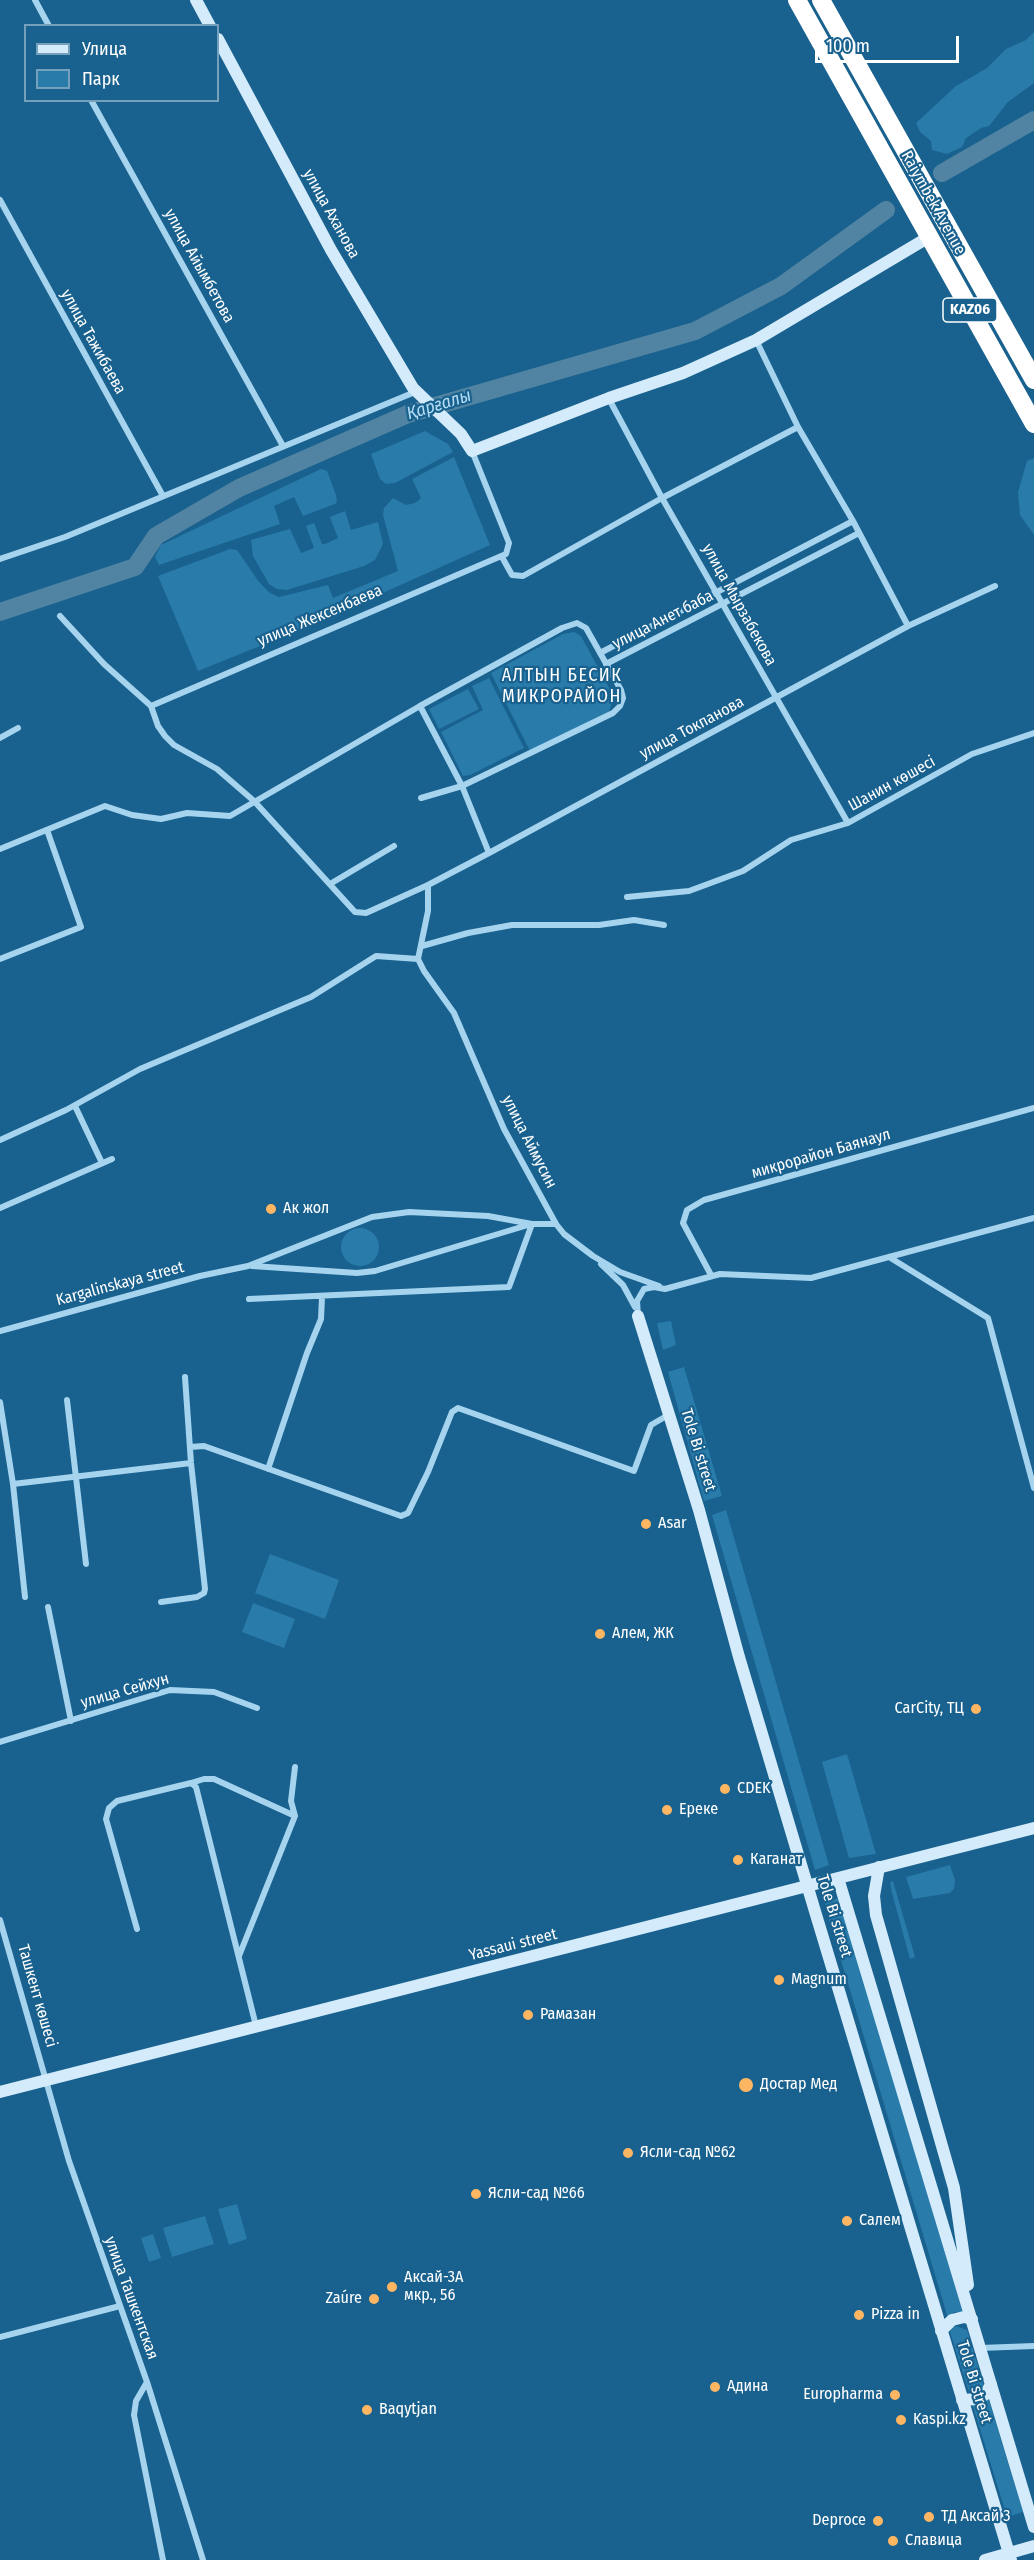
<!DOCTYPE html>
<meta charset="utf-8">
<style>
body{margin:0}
#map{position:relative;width:1034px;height:2560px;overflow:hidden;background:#19618e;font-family:"Fira Sans Condensed",sans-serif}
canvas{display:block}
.legend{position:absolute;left:24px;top:24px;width:195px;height:78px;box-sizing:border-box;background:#19618e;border:2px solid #75a0bb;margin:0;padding:8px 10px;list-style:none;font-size:18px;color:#fff}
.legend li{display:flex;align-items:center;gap:12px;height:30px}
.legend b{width:30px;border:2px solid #75a0bb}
.scale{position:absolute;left:815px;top:36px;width:144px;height:27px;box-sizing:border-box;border:3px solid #fff;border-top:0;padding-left:8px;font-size:18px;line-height:21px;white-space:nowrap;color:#fff;-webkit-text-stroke:4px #19618e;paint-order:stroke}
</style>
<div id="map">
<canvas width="1034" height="2560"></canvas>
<ul class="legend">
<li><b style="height:8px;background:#d3ebfa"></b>Улица</li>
<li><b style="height:16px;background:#297baa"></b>Парк</li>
</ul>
<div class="scale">100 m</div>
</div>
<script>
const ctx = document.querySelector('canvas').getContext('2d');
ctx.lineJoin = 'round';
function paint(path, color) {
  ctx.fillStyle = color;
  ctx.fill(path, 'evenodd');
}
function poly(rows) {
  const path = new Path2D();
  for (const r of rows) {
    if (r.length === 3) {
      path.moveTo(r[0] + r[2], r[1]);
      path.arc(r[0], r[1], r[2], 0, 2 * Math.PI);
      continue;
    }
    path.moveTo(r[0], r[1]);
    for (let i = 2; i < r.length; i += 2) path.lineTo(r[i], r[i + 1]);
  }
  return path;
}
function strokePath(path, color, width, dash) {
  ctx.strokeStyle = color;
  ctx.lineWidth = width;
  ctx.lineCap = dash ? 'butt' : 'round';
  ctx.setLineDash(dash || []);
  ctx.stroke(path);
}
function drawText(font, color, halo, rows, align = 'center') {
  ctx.font = font + ' "Fira Sans Condensed",sans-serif';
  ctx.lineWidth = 4.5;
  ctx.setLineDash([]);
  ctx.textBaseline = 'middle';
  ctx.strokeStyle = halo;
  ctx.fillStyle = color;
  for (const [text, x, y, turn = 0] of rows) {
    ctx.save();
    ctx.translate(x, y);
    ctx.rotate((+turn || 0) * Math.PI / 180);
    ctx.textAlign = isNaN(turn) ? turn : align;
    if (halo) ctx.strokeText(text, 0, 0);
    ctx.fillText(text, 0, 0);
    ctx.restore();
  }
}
const green = poly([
 [1034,32,1034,83,1008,102,989,126,981,128,966,138,962,147,947,154,932,150,931,141,920,132,916,123,956,86,987,68,1006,49,1026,40],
 [425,431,448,444,453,452,395,483,386,484,380,479,371,454],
 [454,457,490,545,302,629,198,671,158,576,230,549,237,550,259,582,270,593,279,597,328,585,333,598,398,571,383,515,384,508,393,498,406,505,415,503,421,498,412,479],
 [1034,458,1034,535,1020,515,1018,492,1027,461],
 [321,469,327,471,336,495,337,502,335,504,303,516,294,497,274,506,280,524,159,565,155,557,161,545],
 [345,511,351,530,378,522,383,544,375,560,364,566,287,590,277,589,269,584,253,556,251,540,290,529,301,553,314,548,306,526,314,523,322,544,325,544,338,538,330,517],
 [574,632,581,636,614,697,608,714,530,751,491,673,563,634],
 [489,678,524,748,470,775,463,776,441,732,483,710,472,686],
 [468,689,479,709,439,729,429,709],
 [360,1247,19],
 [671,1321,676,1345,663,1350,657,1323],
 [684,1367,722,1496,704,1501,668,1372],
 [726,1510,829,1865,815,1870,712,1515],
 [270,1554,339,1580,325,1619,255,1593],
 [253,1603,295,1619,284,1648,242,1632],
 [847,1754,876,1854,849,1858,822,1762],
 [950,1865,955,1880,954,1889,950,1893,913,1899,906,1877],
 [893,1881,915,1957,910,1959,892,1893,890,1882],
 [839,1898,963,2313,954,2312,948,2318,826,1910,825,1902],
 [237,2204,247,2239,229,2245,218,2209],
 [205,2216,214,2244,172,2257,163,2228],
 [153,2234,161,2258,149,2262,141,2238],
 [956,2326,967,2330,984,2386,984,2390,974,2394,969,2392,950,2332,953,2327],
 [989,2400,1023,2512,1007,2517,972,2403]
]);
const river = poly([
 [942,173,1034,120],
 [0,612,135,567,156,536,239,488,408,414,695,331,781,286,886,210]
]);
const street = poly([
 [35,0,49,26],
 [91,100,283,446],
 [0,200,163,496],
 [756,340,798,427,853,521,908,626],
 [609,399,662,498,848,823],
 [502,557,512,575,523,576,662,498,798,427],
 [0,559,65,537,415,392],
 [60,616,104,664,151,706,158,726,165,736,174,745,217,769,254,801,355,912,366,913,428,885],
 [600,653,853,521],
 [606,664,859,533],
 [151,706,506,554,509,543,472,451],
 [420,706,562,628,577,623,586,628,621,690,623,698,620,706,613,713,462,786,421,798],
 [0,738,18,728],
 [0,849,105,806,132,815,161,819,187,813,230,816,420,706,462,786,489,853,428,885,428,911,418,959],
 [489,853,908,626,995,586],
 [330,884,394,846],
 [627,897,689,891,743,871,791,840,848,823,972,754,1034,733],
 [422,946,468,933,512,925,599,925,634,920,664,925],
 [0,959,81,927,47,830],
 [418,959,424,971,454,1013,504,1129,556,1224,564,1234,593,1256,620,1272,659,1286],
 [75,1106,102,1163],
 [0,1140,66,1110,140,1069,311,997,376,956,418,959],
 [0,1208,112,1159],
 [889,1257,988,1318,1034,1488],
 [601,1264,623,1285,635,1307],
 [252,1266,357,1273,375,1271,528,1225],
 [711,1275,683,1223,687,1210,704,1200,1034,1108],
 [249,1299,509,1287,532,1224],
 [638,1316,637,1301,644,1289,654,1287,665,1289,720,1274,811,1278,1034,1218],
 [0,1331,200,1276,248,1266,372,1217,409,1212,488,1216,532,1224,556,1224],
 [67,1400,86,1564],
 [0,1402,13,1484,25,1597],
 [190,1447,204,1446,401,1516,408,1513,428,1472,452,1412,458,1408,634,1471,651,1425,670,1414],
 [268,1469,307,1353,321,1319,322,1297],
 [13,1484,191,1463],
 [161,1602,197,1597,204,1593,205,1589,191,1463,185,1377],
 [48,1607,71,1721],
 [0,1742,170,1690,214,1692,257,1708],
 [191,1783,204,1779,214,1779,295,1816,239,1956],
 [295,1816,291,1801,295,1767],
 [0,1920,69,2161,147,2382,136,2401,134,2415,163,2560],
 [137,1929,106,1819,109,1808,117,1801,191,1783,196,1787,256,2026],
 [0,2337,120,2306],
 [980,2348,1034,2346],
 [147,2382,203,2560]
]);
const secondary = poly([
 [196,0,210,26],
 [218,39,331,250,413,388,461,434,472,451,609,398,683,373,756,340,929,237],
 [638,1316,699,1510,739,1657,814,1908,1011,2560],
 [879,1867,874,1896,876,1915,954,2188,968,2285],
 [838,1878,1034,2527],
 [0,2092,1034,1828],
 [941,2331,952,2320,964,2317,972,2319],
 [962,2400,978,2399,986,2394,991,2384],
 [985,2560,1034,2546]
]);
const highway = poly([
 [797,0,1034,424],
 [821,0,1034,380]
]);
const markers = [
 [271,1209,6,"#ffb663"],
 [646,1524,6,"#ffb663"],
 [600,1634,6,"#ffb663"],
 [976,1709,6,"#ffb663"],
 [725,1789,6,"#ffb663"],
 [667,1810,6,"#ffb663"],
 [738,1860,6,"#ffb663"],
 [779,1980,6,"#ffb663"],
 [528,2015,6,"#ffb663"],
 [746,2085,8,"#ffb663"],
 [628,2153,6,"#ffb663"],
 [476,2194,6,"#ffb663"],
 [847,2221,6,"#ffb663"],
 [392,2287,6,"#ffb663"],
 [374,2299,6,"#ffb663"],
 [859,2315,6,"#ffb663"],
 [715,2387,6,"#ffb663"],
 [895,2395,6,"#ffb663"],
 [367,2410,6,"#ffb663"],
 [901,2420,6,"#ffb663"],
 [929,2517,6,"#ffb663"],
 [878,2521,6,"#ffb663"],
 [893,2541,6,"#ffb663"]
];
const shields = [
 [970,310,54]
];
const shieldNames = [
 ["KАZ06",970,310]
];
const streetNames = [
 ["Raiymbek Avenue",933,203,61],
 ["улица Аханова",331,214,61],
 ["улица Айымбетова",199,266,61],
 ["улица Тажибаева",93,342,61],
 ["улица Мырзабекова",739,605,61],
 ["улица Жексенбаева",320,616,-23],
 ["улица Анет баба",663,620,-27],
 ["улица Токпанова",692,728,-28],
 ["Шанин көшесі",892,784,-29],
 ["улица Аймусин",529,1142,63],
 ["микрорайон Баянаул",821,1154,-16],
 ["Kargalinskaya street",120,1284,-15],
 ["Tole Bi street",698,1450,73],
 ["улица Сейхун",125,1691,-16],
 ["Tole Bi street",834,1916,73],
 ["Yassaui street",513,1945,-14],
 ["Ташкент көшесі",37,1996,74],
 ["улица Ташкентская",131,2298,70],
 ["Tole Bi street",974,2382,73]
];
const poiNames = [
 ["Ак жол",283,1209],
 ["Asar",658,1524],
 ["Алем, ЖК",612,1634],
 ["CarCity, ТЦ",964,1709,"right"],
 ["CDEK",737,1789],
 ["Ереке",679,1810],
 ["Каганат",750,1860],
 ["Magnum",791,1980],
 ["Рамазан",540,2015],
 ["Достар Мед",760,2085],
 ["Ясли-сад №62",640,2153],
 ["Ясли-сад №66",488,2194],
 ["Салем",859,2221],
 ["Аксай-3А",404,2278],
 ["мкр., 56",404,2296],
 ["Zaúre",362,2299,"right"],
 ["Pizza in",871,2315],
 ["Адина",727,2387],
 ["Europharma",883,2395,"right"],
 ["Baqytjan",379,2410],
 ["Kaspi.kz",913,2420],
 ["ТД Аксай 3",941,2517],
 ["Deproce",866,2521,"right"],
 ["Славица",905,2541]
];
const waterNames = [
 ["Қарғалы",439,405,-17]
];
const neighbourhoodNames = [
 ["АЛТЫН БЕСИК",562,676],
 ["МИКРОРАЙОН",562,697]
];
paint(green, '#297baa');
strokePath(river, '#5184a2', 18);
strokePath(street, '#a6d4ee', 6);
strokePath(secondary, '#d3ebfa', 12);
strokePath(highway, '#fff', 18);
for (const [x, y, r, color] of markers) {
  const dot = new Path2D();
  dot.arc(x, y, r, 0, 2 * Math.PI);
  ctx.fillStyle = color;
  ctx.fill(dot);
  strokePath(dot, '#19618e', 2);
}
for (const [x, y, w] of shields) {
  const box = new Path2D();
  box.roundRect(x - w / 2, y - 12, w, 24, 4.5);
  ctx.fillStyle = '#19618e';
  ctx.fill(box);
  strokePath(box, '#fff', 1.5);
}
drawText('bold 15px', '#fff', null, shieldNames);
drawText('16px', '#fff', '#19618e', streetNames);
drawText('16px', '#fff', '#19618e', poiNames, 'left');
drawText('italic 18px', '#b2ddf5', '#19618e', waterNames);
ctx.letterSpacing = '1.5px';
drawText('18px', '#fff', '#19618e', neighbourhoodNames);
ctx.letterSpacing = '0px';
</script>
